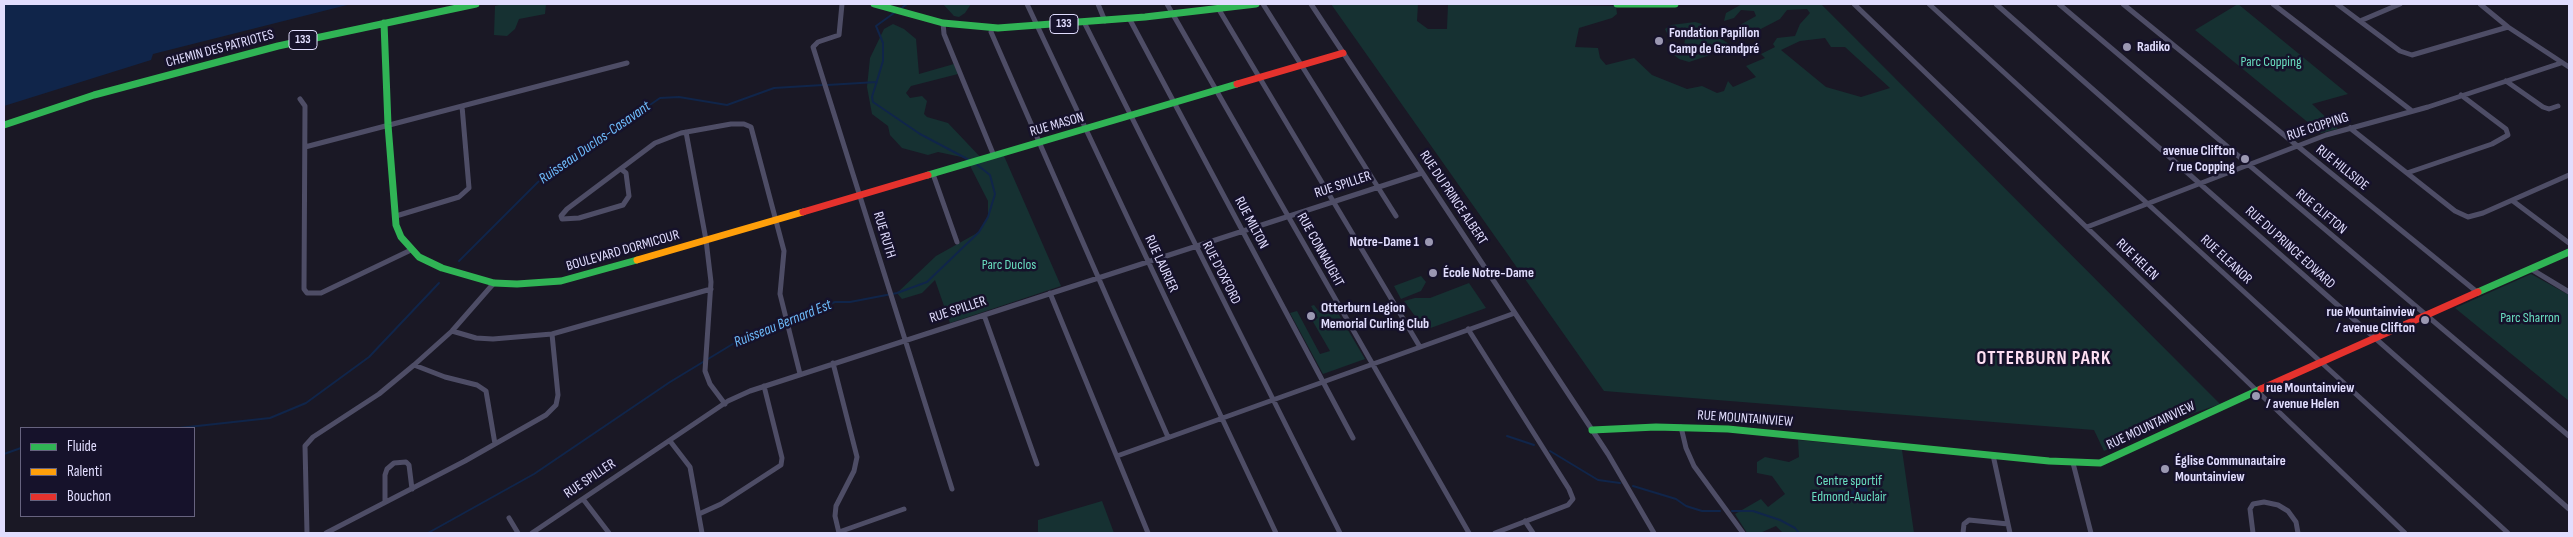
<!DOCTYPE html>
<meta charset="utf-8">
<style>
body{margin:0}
#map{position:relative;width:2573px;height:537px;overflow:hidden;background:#1a1825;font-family:"Sofia Sans Condensed",sans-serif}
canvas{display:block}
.frame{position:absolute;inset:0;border:5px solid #e1ddfe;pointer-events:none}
.legend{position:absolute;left:20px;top:427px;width:175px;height:90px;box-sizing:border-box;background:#16122b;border:1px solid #67637f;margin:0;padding:6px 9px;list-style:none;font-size:15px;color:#e1ddfe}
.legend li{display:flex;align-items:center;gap:10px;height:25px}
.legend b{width:25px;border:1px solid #67637f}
</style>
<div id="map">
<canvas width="2573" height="537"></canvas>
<div class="frame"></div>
<ul class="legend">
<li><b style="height:6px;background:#30b455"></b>Fluide</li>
<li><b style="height:6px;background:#ff9f0a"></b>Ralenti</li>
<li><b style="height:6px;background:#e5322d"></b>Bouchon</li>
</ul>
</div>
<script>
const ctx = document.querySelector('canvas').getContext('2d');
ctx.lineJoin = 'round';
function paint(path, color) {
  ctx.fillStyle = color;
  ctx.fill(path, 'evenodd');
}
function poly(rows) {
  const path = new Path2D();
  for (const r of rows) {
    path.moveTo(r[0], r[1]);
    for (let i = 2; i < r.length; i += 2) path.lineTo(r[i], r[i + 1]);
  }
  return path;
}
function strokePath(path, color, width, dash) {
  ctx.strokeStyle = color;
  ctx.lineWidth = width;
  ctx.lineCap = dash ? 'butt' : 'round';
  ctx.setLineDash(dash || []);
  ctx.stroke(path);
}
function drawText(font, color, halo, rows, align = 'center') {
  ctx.font = font + ' "Sofia Sans Condensed",sans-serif';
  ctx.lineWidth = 5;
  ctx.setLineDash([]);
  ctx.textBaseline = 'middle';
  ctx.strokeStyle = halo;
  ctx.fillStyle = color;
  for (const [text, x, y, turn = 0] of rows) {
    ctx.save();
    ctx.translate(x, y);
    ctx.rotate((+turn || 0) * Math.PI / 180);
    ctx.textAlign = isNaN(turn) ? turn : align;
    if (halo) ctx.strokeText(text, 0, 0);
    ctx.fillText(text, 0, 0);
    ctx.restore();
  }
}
const green = poly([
 [503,4,546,4,545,14,519,19,515,29,507,36,494,35,495,6],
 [943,4,971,4,965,13,959,17,954,16],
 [1331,4,1418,4,1417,21,1428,29,1447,29,1448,4,1616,6,1617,14,1612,18,1579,28,1575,47,1598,48,1600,58,1606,65,1634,58,1652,75,1687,89,1702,86,1717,93,1724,91,1728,81,1733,87,1756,77,1746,66,1765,58,1761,54,1775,47,1773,44,1777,38,1795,36,1800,24,1810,13,1807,9,1787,10,1780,19,1753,33,1744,32,1740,25,1756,16,1754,11,1741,10,1734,18,1724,21,1726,13,1742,4,1821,4,2220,404,2157,426,2104,451,2094,430,1604,391],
 [1825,38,1831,47,1845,47,1890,88,1861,97,1826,87,1781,50,1800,41],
 [2238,4,2348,94,2312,104,2338,129,2321,133,2195,30],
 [1695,22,1702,24,1696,31,1697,38,1720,38,1732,46,1725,50,1716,46,1710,55,1689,62,1679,59,1674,55,1684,46,1685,39,1668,35,1665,29,1671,25],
 [893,24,904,29,916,39,919,74,954,64,958,74,911,86,906,93,910,98,922,96,927,101,924,114,927,117,948,123,984,161,1004,156,1061,286,950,323,935,280,922,293,902,299,897,293,936,256,979,232,988,217,988,201,966,158,938,152,928,155,902,148,890,135,888,126,872,114,867,87,870,58,884,29],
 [2531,274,2569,295,2569,401,2455,308],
 [1421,276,1426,282,1421,291,1401,299,1394,286],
 [1469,283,1486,308,1425,330,1404,301,1415,298,1430,298],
 [1314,305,1320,313,1335,308,1365,359,1323,374,1290,313,1297,311,1320,354,1330,351,1312,320,1318,318,1311,306],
 [1798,440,1902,450,1914,533,1783,533,1776,526,1760,533,1747,533,1735,514,1761,499,1768,507,1785,494,1772,476,1757,473,1757,462,1765,457,1789,462,1799,457],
 [1102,501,1114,533,1038,533,1038,520]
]);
const water = poly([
 [4,4,351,4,153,54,151,60,4,106],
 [1851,478,1866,479,1869,501,1839,498,1838,490,1853,491]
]);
const stream = poly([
 [900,9,907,4],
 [894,13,876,26,883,43,883,61,872,97,873,102,920,134,971,161],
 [827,85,877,82],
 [459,261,538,182,660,98,679,97,727,105,774,88,823,85],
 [77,428,89,428],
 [179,428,270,418,306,403,369,357,439,283],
 [1507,436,1534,445],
 [1550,451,1598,480,1620,483],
 [4,454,21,448],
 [1633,486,1676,499,1686,506,1702,511,1720,511],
 [1732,511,1753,511,1780,520,1795,528,1799,533],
 [428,533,534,474,670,382,741,339,835,302,850,302,897,293,927,282,979,232,988,217,995,194,990,175,975,163]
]);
const street = poly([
 [842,4,839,35,818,42,813,47,952,489],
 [1027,4,1276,533],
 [1098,4,1105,21],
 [1167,4,1469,533],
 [1263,4,1396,216],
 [1311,4,1608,454,1654,533],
 [1854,4,2405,533],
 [1929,4,2508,533],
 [1996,4,2569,509],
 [2059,4,2569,436],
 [2123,4,2477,292],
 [2273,4,2412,111],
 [2337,4,2400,51,2412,55,2508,27],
 [2480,4,2508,27,2569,67],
 [1218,8,1420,347],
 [1129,18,1353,438],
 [2360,21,2400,4],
 [1084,22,1340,533],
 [943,23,944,34,994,156],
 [992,28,991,32,1168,437],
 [2506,81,2543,107,2549,109,2558,106],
 [300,99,305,106,304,289,307,293,321,293,411,250],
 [2350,128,2455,211,2468,217,2483,213,2569,175],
 [686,132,706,240,711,282,705,371,710,384,725,404],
 [305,147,627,63],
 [621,169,626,173,629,196,623,205,579,218,562,219,561,216,567,209,655,143,681,133,731,124,744,124,751,127,784,251,780,294,800,374],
 [2407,173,2492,144,2508,135,2506,129,2461,95],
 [933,174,957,242],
 [2513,201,2569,243],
 [396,216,459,197,469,188,462,106],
 [2087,227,2326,135,2428,107,2561,63],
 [2531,269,2569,292],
 [1050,293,1148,533],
 [984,315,1037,464],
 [1468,329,1569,489,1573,499,1568,505,1495,533],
 [452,331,476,338,493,339,552,334,711,289],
 [833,363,857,457,854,471,836,506,835,516,839,533],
 [414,365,445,377,477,385,486,391,495,444],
 [1681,427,1686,448,1694,466,1743,533],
 [670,441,690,467,702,533],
 [1993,455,2010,533],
 [1117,456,1515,313],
 [2073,463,2091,533],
 [583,499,609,533],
 [385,502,385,475,387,469,394,463,406,462,409,465,412,489],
 [699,514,721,504,781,465,782,458,764,386],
 [509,518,518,533],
 [1525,521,1533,533],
 [839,532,904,509],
 [307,533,305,446,313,437,379,394,414,365,452,331,494,283],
 [326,533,465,461,546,415,556,405,558,395,552,334],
 [532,533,728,401,750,391,1422,173],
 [1963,533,1964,524,1969,520,2008,524],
 [2253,533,2250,509,2253,504,2264,502,2278,505,2288,511,2296,522,2298,533]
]);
const fast = poly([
 [874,4,943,23,998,28,1145,17,1256,4],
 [1617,4,1675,4],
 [384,23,388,125,396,225,401,237,419,257,442,268,494,283,517,284,561,281,637,260],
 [4,125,94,95,278,46,476,4],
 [928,175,1237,84],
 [2478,292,2569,252],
 [1592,430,1656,427,1728,429,2049,461,2100,463,2261,389]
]);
const slow = poly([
 [637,260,803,212]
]);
const jam = poly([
 [1237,84,1343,53],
 [803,212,928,175],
 [2261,389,2478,292]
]);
const markers = [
 [1659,41,5,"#9b98b2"],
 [2127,47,5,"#9b98b2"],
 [2245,159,5,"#9b98b2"],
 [1429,242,5,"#9b98b2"],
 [1433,273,5,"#9b98b2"],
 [1311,316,5,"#9b98b2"],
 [2425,320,5,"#9b98b2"],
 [2256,396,5,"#9b98b2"],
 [2165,469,5,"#9b98b2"]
];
const shields = [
 [1064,24,28],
 [303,40,28]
];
const shieldNames = [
 ["133",1064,24],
 ["133",303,40]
];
const poiNames = [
 ["Fondation Papillon",1669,33],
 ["Camp de Grandpré",1669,49],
 ["Radiko",2137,47],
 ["avenue Clifton",2235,151,"right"],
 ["/ rue Copping",2235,167,"right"],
 ["Notre-Dame 1",1419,242,"right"],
 ["École Notre-Dame",1443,273],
 ["Otterburn Legion",1321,308],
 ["Memorial Curling Club",1321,324],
 ["rue Mountainview",2415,312,"right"],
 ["/ avenue Clifton",2415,328,"right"],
 ["rue Mountainview",2266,388],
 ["/ avenue Helen",2266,404],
 ["Église Communautaire",2175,461],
 ["Mountainview",2175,477]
];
const streetNames = [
 ["CHEMIN DES PATRIOTES",220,49,-15],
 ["RUE MASON",1057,125,-16],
 ["RUE COPPING",2318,127,-18],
 ["RUE HILLSIDE",2342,168,39],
 ["RUE SPILLER",1343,185,-18],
 ["RUE DU PRINCE ALBERT",1453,198,56],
 ["RUE CLIFTON",2321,212,40],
 ["RUE MILTON",1251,223,62],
 ["RUE RUTH",884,235,73],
 ["RUE DU PRINCE EDWARD",2290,248,42],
 ["RUE CONNAUGHT",1320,250,61],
 ["BOULEVARD DORMICOUR",623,251,-16],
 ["RUE HELEN",2137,260,44],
 ["RUE ELEANOR",2226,260,43],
 ["RUE LAURIER",1161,264,65],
 ["RUE D'OXFORD",1221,273,63],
 ["RUE SPILLER",958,310,-18],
 ["RUE MOUNTAINVIEW",1745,419,4],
 ["RUE MOUNTAINVIEW",2151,426,-25],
 ["RUE SPILLER",590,479,-34]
];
const parkNames = [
 ["Parc Copping",2271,62],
 ["Parc Duclos",1009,265],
 ["Parc Sharron",2530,318],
 ["Centre sportif",1849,481],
 ["Edmond-Auclair",1849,497]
];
const waterNames = [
 ["Ruisseau Duclos-Casavant",595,143,-35],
 ["Ruisseau Bernard Est",783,324,-22]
];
const districtNames = [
 ["OTTERBURN PARK",2044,359]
];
paint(green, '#163132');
paint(water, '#10254a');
strokePath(stream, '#10254a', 2);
strokePath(street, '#4e4d66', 5);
strokePath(fast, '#30b455', 7);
strokePath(slow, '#ff9f0a', 7);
strokePath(jam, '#e5322d', 7);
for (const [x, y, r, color] of markers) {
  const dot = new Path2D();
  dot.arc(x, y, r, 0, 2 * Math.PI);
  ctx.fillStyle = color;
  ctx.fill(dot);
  strokePath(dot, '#16122b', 2);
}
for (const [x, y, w] of shields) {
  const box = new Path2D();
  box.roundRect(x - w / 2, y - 9.5, w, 19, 4);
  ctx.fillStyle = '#16122b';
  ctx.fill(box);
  strokePath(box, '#e1ddfe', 1);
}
drawText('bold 12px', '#e1ddfe', null, shieldNames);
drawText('bold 14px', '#e1ddfe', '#16122b', poiNames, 'left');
drawText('14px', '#e1ddfe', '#16122b', streetNames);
drawText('14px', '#69dec0', '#16122b', parkNames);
drawText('italic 15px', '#6ebbfb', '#16122b', waterNames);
ctx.letterSpacing = '1px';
drawText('bold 19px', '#fedff3', '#16122b', districtNames);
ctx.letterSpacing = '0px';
</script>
